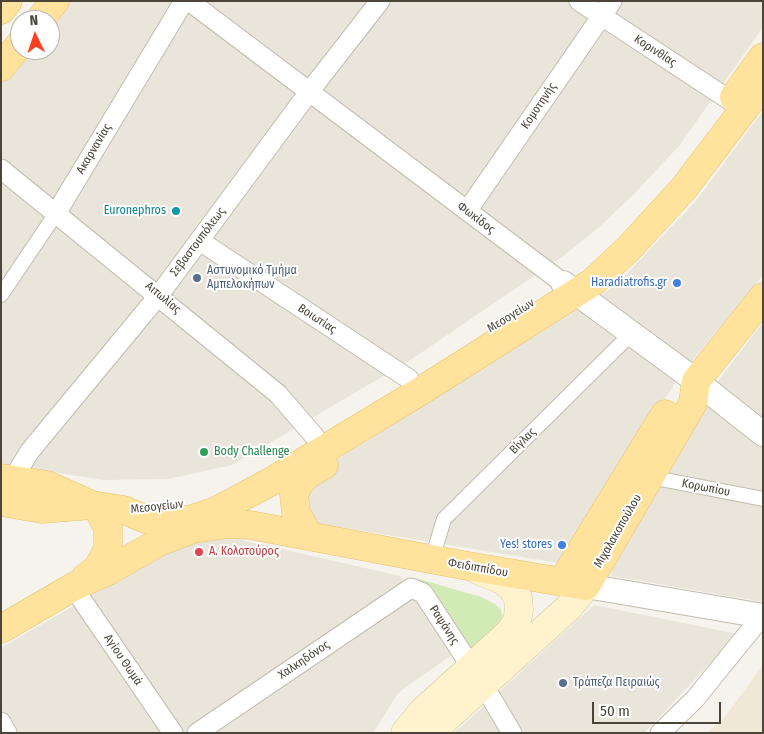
<!DOCTYPE html>
<meta charset="utf-8">
<style>
body{margin:0}
#map{position:relative;width:764px;height:734px;overflow:hidden;background:#f6f3ec;font-family:"Fira Sans Condensed",sans-serif}
canvas{display:block}
.frame{position:absolute;inset:0;border:2px solid #4b4439;pointer-events:none}
.north{position:absolute;left:10px;top:10px;width:50px;height:50px;box-sizing:border-box;background:#fff;border:1px solid #b7b4b0;border-radius:50%;rotate:356deg;font-size:14px;font-weight:700;line-height:20px;text-align:center;color:#4b4439}
.north::after{content:'';display:block;margin:auto;width:18px;height:22px;background:#fc3f1d;clip-path:polygon(50% 0,100% 100%,50% 72%,0 100%)}
.scale{position:absolute;left:592px;top:702px;width:129px;height:22px;box-sizing:border-box;border:2px solid #4b4439;border-top:0;padding-left:6px;font-size:15px;line-height:18px;white-space:nowrap;color:#4b4439;-webkit-text-stroke:4px #fff;paint-order:stroke}
</style>
<div id="map">
<canvas width="764" height="734"></canvas>
<div class="frame"></div>
<div class="north">N</div>
<div class="scale">50 m</div>
</div>
<script>
const ctx = document.querySelector('canvas').getContext('2d');
ctx.lineJoin = 'round';
function paint(path, color) {
  ctx.fillStyle = color;
  ctx.fill(path, 'evenodd');
}
function poly(rows) {
  const path = new Path2D();
  for (const r of rows) {
    path.moveTo(r[0], r[1]);
    for (let i = 2; i < r.length; i += 2) path.lineTo(r[i], r[i + 1]);
  }
  return path;
}
function strokePath(path, color, width, dash) {
  ctx.strokeStyle = color;
  ctx.lineWidth = width;
  ctx.lineCap = dash ? 'butt' : 'round';
  ctx.setLineDash(dash || []);
  ctx.stroke(path);
}
function drawText(font, color, halo, rows, align = 'center') {
  ctx.font = font + ' "Fira Sans Condensed",sans-serif';
  ctx.lineWidth = 4;
  ctx.setLineDash([]);
  ctx.textBaseline = 'middle';
  ctx.strokeStyle = halo;
  ctx.fillStyle = color;
  for (const [text, x, y, turn = 0] of rows) {
    ctx.save();
    ctx.translate(x, y);
    ctx.rotate((+turn || 0) * Math.PI / 180);
    ctx.textAlign = isNaN(turn) ? turn : align;
    if (halo) ctx.strokeText(text, 0, 0);
    ctx.fillText(text, 0, 0);
    ctx.restore();
  }
}
const residential = poly([
 [65,1,763,1,763,27,679,146,633,195,598,228,562,257,409,361,232,465,168,479,103,480,1,464,1,75,23,50,50,50,50,20],
 [763,111,763,275,678,378,570,553,559,563,315,523,307,506,309,477,615,286,696,201],
 [763,322,763,602,612,576,614,553,700,405],
 [224,536,400,576,453,654,398,693,373,733,1,733,1,648,165,553,198,537],
 [594,605,738,634,644,733,454,733]
]);
const education = poly([
 [763,665,763,733,705,733,721,722]
]);
const green = poly([
 [419,579,481,597,495,604,501,610,503,618,501,627,472,658]
]);
const pedestrian = poly([
 [1,295,57,212],
 [650,477,763,499],
 [432,559,444,519,631,334]
]);
const minor = poly([
 [189,1,563,283],
 [579,1,731,101],
 [1,169,278,394,315,437],
 [467,211,612,1],
 [57,212,184,1],
 [200,241,409,379],
 [12,480,30,451,159,295,309,92,380,1],
 [73,587,173,733],
 [483,684,512,733],
 [1,722,7,733],
 [197,733,411,588,423,593,472,668],
 [660,733,695,699,762,616]
]);
const tertiary = poly([
 [563,283,696,381,763,434],
 [586,586,763,616]
]);
const secondary = poly([
 [405,733,422,712,511,631,517,621,519,610,518,598,513,589,504,581,478,570],
 [430,733,569,607,586,586]
]);
const primary = poly([
 [1,10,8,1],
 [40,20,55,1],
 [1,67,20,44],
 [734,97,763,57],
 [1,478,47,485,92,505,99,511,108,528,108,549,98,568,86,577],
 [1,502,42,509,92,505,124,510,145,519,189,520,216,511,272,481,419,392,593,282,630,247,684,188,763,84],
 [309,536,296,513,294,495,298,485,308,474,324,465],
 [562,582,665,414],
 [1,629,73,587,108,571,159,542,193,529,228,524,250,525,462,565,586,586,693,403,696,381,763,297]
]);
const markers = [
 [176,211,5,"#0f9aa8"],
 [197,278,5,"#5c6f8a"],
 [677,283,5,"#3f7fe0"],
 [204,452,5,"#2e9e5b"],
 [562,545,5,"#3f7fe0"],
 [199,552,5,"#e0444e"],
 [563,683,5,"#5c6f8a"]
];
const streetNames = [
 ["Κορινθίας",655,51,33],
 ["Κομοτηνής",539,106,-56],
 ["Ακαρνανίας",94,149,-59],
 ["Φωκίδος",476,218,37],
 ["Σεβαστουπόλεως",198,242,-53],
 ["Αιτωλίας",163,298,40],
 ["Μεσογείων",511,316,-32],
 ["Βοιωτίας",317,319,33],
 ["Βίγλας",523,441,-45],
 ["Κορωπίου",706,488,11],
 ["Μεσογείων",157,507,-6],
 ["Μιχαλακοπούλου",618,531,-60],
 ["Φειδιππίδου",478,568,10],
 ["Ραψάνης",444,625,57],
 ["Αγίου Θωμά",123,660,56],
 ["Χαλκηδόνος",304,660,-34]
];
const cultureNames = [
 ["Euronephros",166,211]
];
const serviceNames = [
 ["Αστυνομικό Τμήμα",207,271],
 ["Αμπελοκήπων",207,285],
 ["Τράπεζα Πειραιώς",573,683]
];
const shopNames = [
 ["Haradiatrofis.gr",667,283],
 ["Yes! stores",552,545]
];
const leisureNames = [
 ["Body Challenge",214,452]
];
const healthNames = [
 ["Α. Κολοτούρος",209,552]
];
paint(residential, '#eae5da');
paint(education, '#efe8d6');
paint(green, '#d2eab5');
strokePath(pedestrian, '#c2bbae', 16);
strokePath(minor, '#c2bbae', 21);
strokePath(tertiary, '#c2bbae', 26);
strokePath(secondary, '#d6c79b', 29);
strokePath(primary, '#e6c16a', 29);
strokePath(pedestrian, '#fff', 14);
strokePath(minor, '#fff', 19);
strokePath(tertiary, '#fff', 24);
strokePath(secondary, '#fff3cd', 28);
strokePath(primary, '#ffe39c', 28);
for (const [x, y, r, color] of markers) {
  const dot = new Path2D();
  dot.arc(x, y, r, 0, 2 * Math.PI);
  ctx.fillStyle = color;
  ctx.fill(dot);
  strokePath(dot, '#fff', 2);
}
drawText('12px', '#4b4439', '#fff', streetNames);
drawText('12px', '#0d838f', '#fff', cultureNames, 'right');
drawText('12px', '#4e5e75', '#fff', serviceNames, 'left');
drawText('12px', '#366cbe', '#fff', shopNames, 'right');
drawText('12px', '#27864d', '#fff', leisureNames, 'left');
drawText('12px', '#be3a42', '#fff', healthNames, 'left');
</script>
